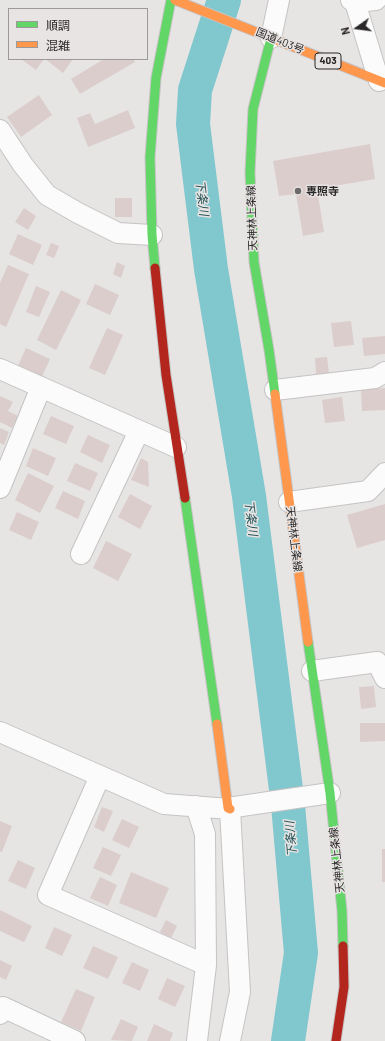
<!DOCTYPE html>
<meta charset="utf-8">
<style>
body{margin:0}
#map{position:relative;width:385px;height:1041px;overflow:hidden;background:#e7e5e4;font-family:Barlow,"Noto Sans JP",sans-serif}
canvas{display:block}
.legend{position:absolute;left:8px;top:8px;width:140px;height:52px;box-sizing:border-box;background:#e8e4e3;border:1px solid #9c9998;margin:0;padding:5px 7px;list-style:none;font-size:12px;color:#2a2828}
.legend li{display:flex;align-items:center;gap:8px;height:20px}
.legend b{width:20px;border:1px solid #9c9998}
.north{position:absolute;left:337px;top:8px;width:40px;height:40px;-webkit-text-stroke:3px #e8e4e3;paint-order:stroke;rotate:256deg;font-size:11px;font-weight:700;line-height:16px;text-align:center;color:#2a2828}
.north::after{content:'';display:block;margin:auto;width:14px;height:18px;background:#2a2828;clip-path:polygon(50% 0,100% 100%,50% 72%,0 100%)}
</style>
<div id="map">
<canvas width="385" height="1041"></canvas>
<ul class="legend">
<li><b style="height:5px;background:#63d668"></b>順調</li>
<li><b style="height:5px;background:#ff974d"></b>混雑</li>
</ul>
<div class="north">N</div>
</div>
<script>
const ctx = document.querySelector('canvas').getContext('2d');
ctx.lineJoin = 'round';
function poly(rows) {
  const path = new Path2D();
  for (const r of rows) {
    path.moveTo(r[0], r[1]);
    for (let i = 2; i < r.length; i += 2) path.lineTo(r[i], r[i + 1]);
  }
  return path;
}
function strokePath(path, color, width, dash) {
  ctx.strokeStyle = color;
  ctx.lineWidth = width;
  ctx.lineCap = dash ? 'butt' : 'round';
  ctx.setLineDash(dash || []);
  ctx.stroke(path);
}
function paint(path, color) {
  ctx.fillStyle = color;
  ctx.fill(path, 'evenodd');
}
function drawText(font, color, halo, rows, align = 'center') {
  ctx.font = font + ' Barlow,"Noto Sans JP",sans-serif';
  ctx.lineWidth = 3;
  ctx.setLineDash([]);
  ctx.textBaseline = 'middle';
  ctx.strokeStyle = halo;
  ctx.fillStyle = color;
  for (const [text, x, y, turn = 0] of rows) {
    ctx.save();
    ctx.translate(x, y);
    ctx.rotate((+turn || 0) * Math.PI / 180);
    ctx.textAlign = isNaN(turn) ? turn : align;
    if (halo) ctx.strokeText(text, 0, 0);
    ctx.fillText(text, 0, 0);
    ctx.restore();
  }
}
const river = poly([
 [224,0,195,90,193,124,211,269,249,496,288,805,301,953,288,1041]
]);
const building = poly([
 [21,59,44,59,36,70],
 [45,59,73,59,63,73],
 [104,59,133,59,135,62,80,94,71,79],
 [39,95,52,115,21,137,7,117],
 [128,110,135,128,88,147,77,118,90,113,95,124],
 [370,144,375,179,317,189,324,232,303,236,296,194,279,196,273,161],
 [115,198,132,198,132,217,115,217],
 [24,208,36,216,28,230,15,222],
 [18,234,42,245,33,265,9,254],
 [51,243,59,246,54,258,46,255],
 [117,262,125,266,121,278,113,274],
 [8,265,29,274,6,327,0,324,0,283],
 [95,284,119,295,110,315,86,304],
 [36,286,50,292,39,317,26,312],
 [61,290,81,300,56,350,37,340],
 [351,321,354,345,334,347,331,323],
 [107,328,123,335,105,375,89,368],
 [385,336,385,354,364,356,362,338],
 [26,348,50,359,41,379,17,368],
 [327,357,329,373,316,375,315,358],
 [385,388,385,410,362,411,361,390],
 [0,396,13,402,8,411,18,416,12,428,0,422],
 [342,397,345,421,325,423,322,400],
 [51,416,74,426,66,444,43,434],
 [0,428,9,432,4,445,0,443],
 [88,435,110,445,102,463,80,452],
 [33,448,56,458,48,476,26,466],
 [141,458,148,462,149,487,131,480],
 [75,463,98,473,90,491,67,481],
 [28,473,54,486,40,513,15,500],
 [63,491,85,501,78,519,55,508],
 [130,494,152,506,140,529,118,517],
 [385,504,385,540,357,548,347,515],
 [17,512,39,522,31,540,9,530],
 [106,541,132,554,118,581,93,568],
 [374,686,376,707,361,709,359,687],
 [360,723,385,723,385,741,360,742],
 [102,807,113,811,104,832,94,827],
 [122,819,139,827,129,848,112,840],
 [0,821,12,826,2,852,0,851],
 [103,847,121,855,111,876,93,868],
 [382,849,385,849,385,882,382,882],
 [18,860,35,868,26,889,8,881],
 [131,872,169,888,156,918,119,903],
 [100,877,117,885,108,906,90,898],
 [0,910,32,926,24,942,0,931],
 [166,920,177,926,171,938,160,932],
 [54,927,72,935,62,956,45,948],
 [93,946,118,957,108,979,83,968],
 [0,960,12,966,6,980,0,977],
 [132,962,149,970,140,991,122,983],
 [167,978,185,986,175,1007,158,999],
 [76,989,95,997,81,1031,61,1022],
 [121,1019,138,1027,132,1041,111,1040],
 [154,1024,173,1033,170,1041,147,1041]
]);
const street = poly([
 [351,0,355,2,376,0],
 [355,2,379,81],
 [271,38,279,0],
 [0,130,23,165,47,195,78,213,118,233,152,235],
 [0,369,176,447],
 [275,390,375,378,385,372],
 [0,488,41,387],
 [289,502,368,491,385,473],
 [81,554,139,431],
 [312,671,377,662,385,678],
 [0,732,164,804,230,809,240,992,230,1041],
 [100,776,48,895,206,965],
 [196,806,205,834,206,965,197,1041],
 [228,808,330,793],
 [0,1014,3,1007,75,1041]
]);
const fast = poly([
 [271,38,253,109,250,173,254,262,269,350,275,394],
 [155,268,152,235,150,157,156,78,171,0],
 [185,498,217,724],
 [308,642,330,793,342,911,343,946]
]);
const slow = poly([
 [175,0,385,83],
 [275,394,308,642],
 [217,724,228,808,230,809]
]);
const jam = poly([
 [155,268,166,375,185,498],
 [336,1041,344,987,343,946]
]);
const markers = [
 [298,191,4,"#6c6a6a"]
];
const shields = [
 [328,61,26]
];
const shieldNames = [
 ["403",328,61]
];
const streetNames = [
 ["国道403号",280,41,22],
 ["天神林上条線",252,218,-92],
 ["天神林上条線",294,539,83],
 ["天神林上条線",337,860,-96]
];
const poiNames = [
 ["専照寺",306,191]
];
const waterNames = [
 ["下条川",202,198,83],
 ["下条川",251,518,83],
 ["下条川",291,839,-95]
];
strokePath(river, '#81c7ce', 34);
paint(building, '#dacdcc');
strokePath(street, '#c5c3c3', 22);
strokePath(fast, '#c5c3c3', 11);
strokePath(slow, '#c5c3c3', 11);
strokePath(jam, '#c5c3c3', 11);
strokePath(street, '#fbfbfb', 20);
strokePath(fast, '#63d668', 9);
strokePath(slow, '#ff974d', 9);
strokePath(jam, '#b3261e', 9);
for (const [x, y, r, color] of markers) {
  const dot = new Path2D();
  dot.arc(x, y, r, 0, 2 * Math.PI);
  ctx.fillStyle = color;
  ctx.fill(dot);
  strokePath(dot, '#e8e4e3', 1.5);
}
for (const [x, y, w] of shields) {
  const box = new Path2D();
  box.roundRect(x - w / 2, y - 8, w, 16, 3);
  ctx.fillStyle = '#e8e4e3';
  ctx.fill(box);
  strokePath(box, '#2a2828', 1);
}
drawText('bold 10px', '#2a2828', null, shieldNames);
drawText('11px', '#2a2828', '#e8e4e3', streetNames);
drawText('bold 11px', '#2a2828', '#e8e4e3', poiNames, 'left');
drawText('italic 12px', '#285559', '#e8e4e3', waterNames);
</script>
